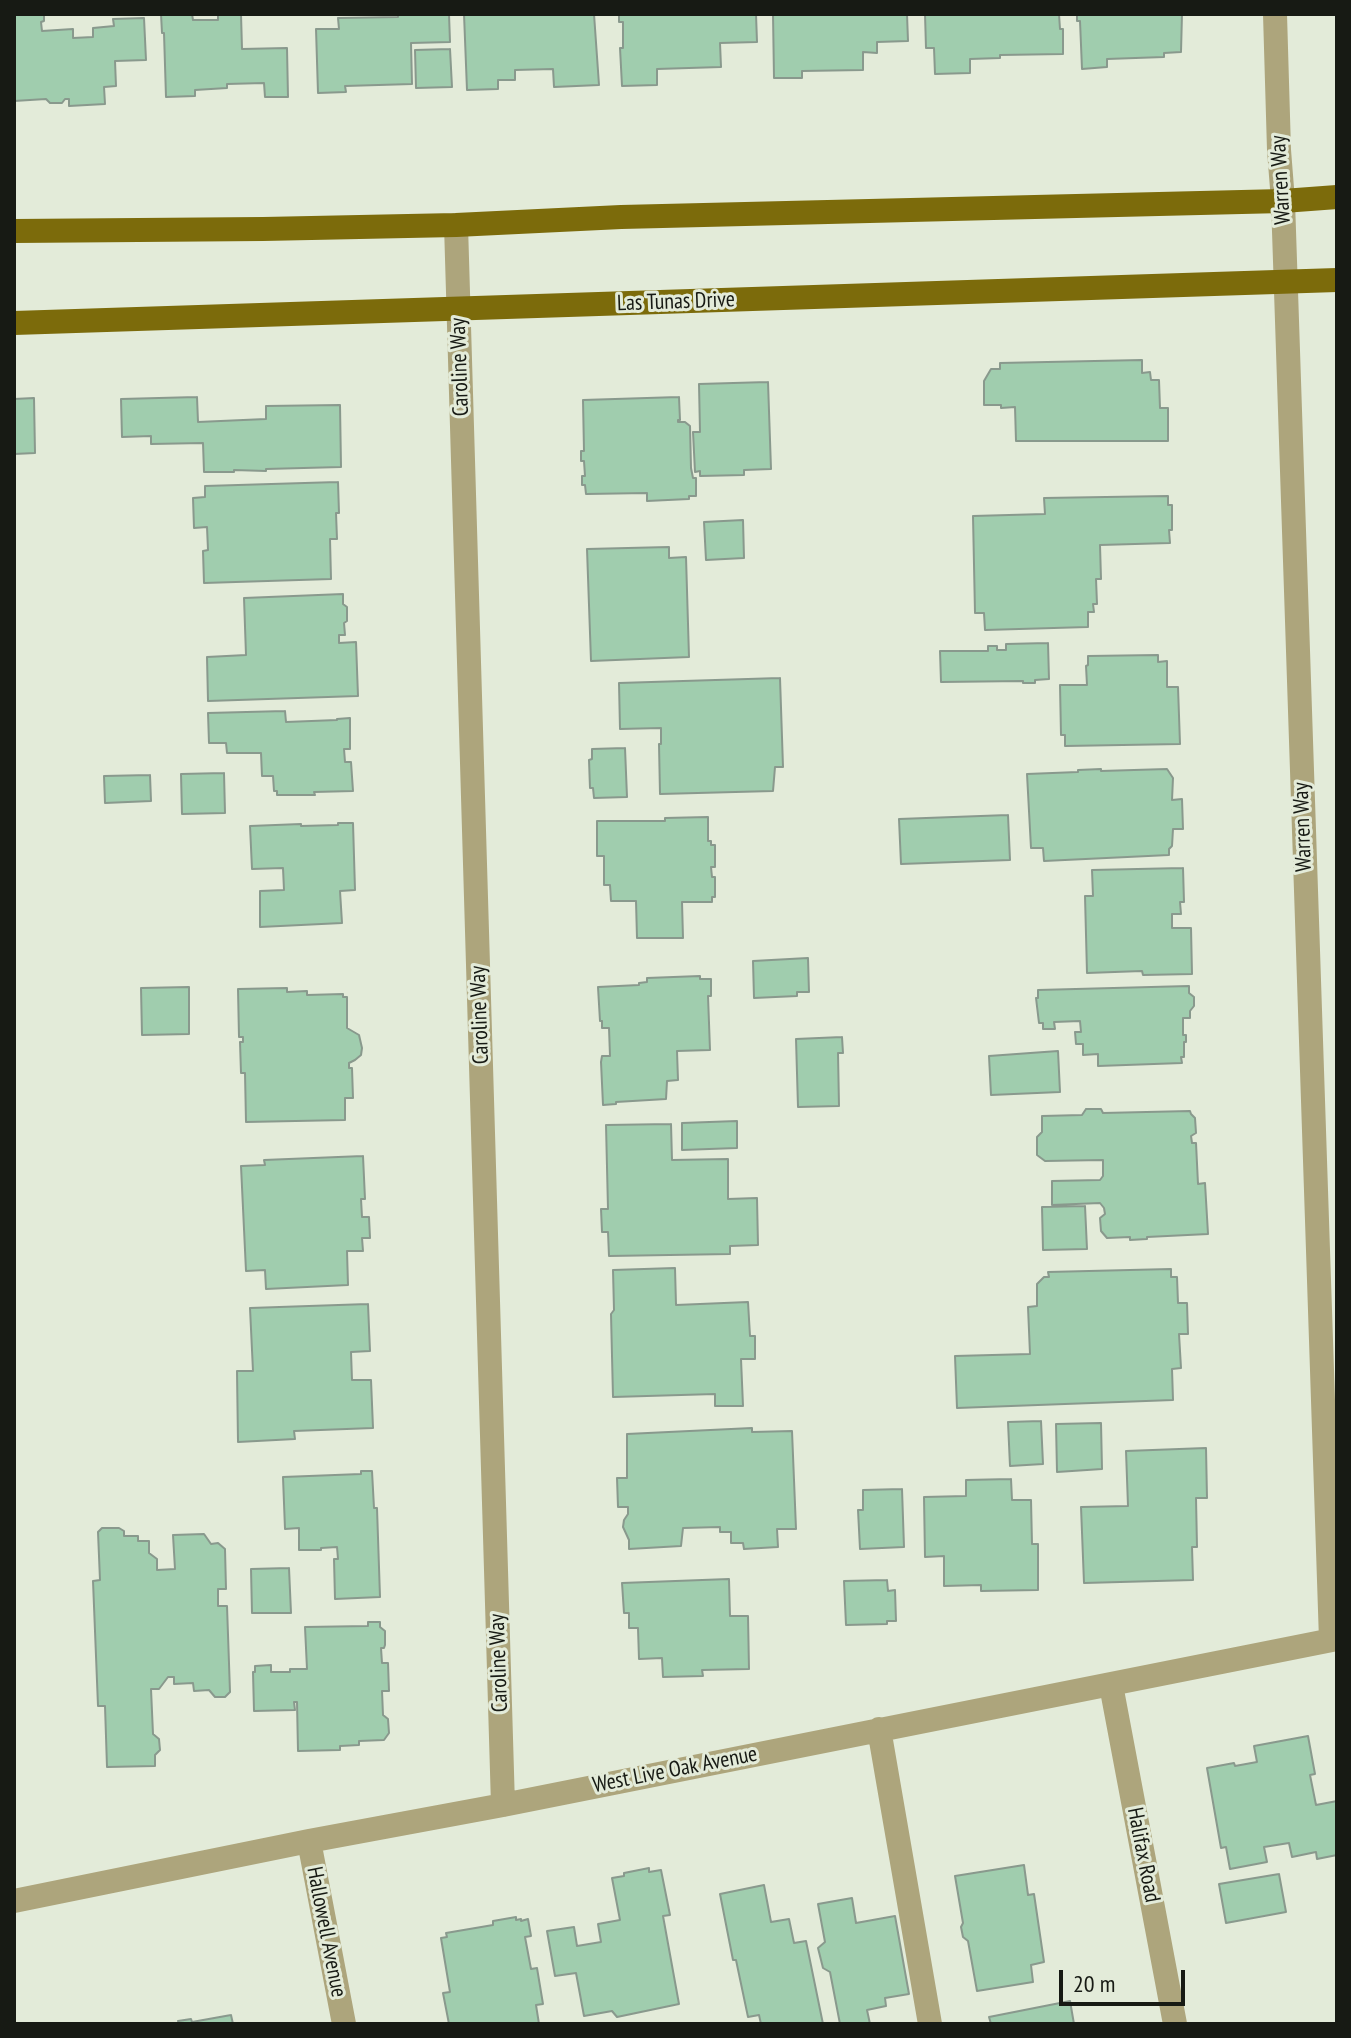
<!DOCTYPE html>
<style>
body{margin:0}
#map{position:relative;width:1351px;height:2038px;overflow:hidden;background:#e3ebd9;font-family:"PT Sans Narrow",sans-serif}
canvas{display:block}
.frame{position:absolute;inset:0;border:16px solid #171a14;pointer-events:none}
.scale{position:absolute;left:1059px;top:1970px;width:126px;height:36px;box-sizing:border-box;border:4px solid #171a14;border-top:0;padding-left:10px;font-size:24px;line-height:28px;white-space:nowrap;color:#171a14;-webkit-text-stroke:6px #e3ebd9;paint-order:stroke}
</style>
<div id="map">
<canvas width="1351" height="2038"></canvas>
<div class="frame"></div>
<div class="scale">20 m</div>
</div>
<script>
const ctx = document.querySelector('canvas').getContext('2d');
ctx.lineJoin = 'round';
function paint(path, color) {
  ctx.fillStyle = color;
  ctx.fill(path, 'evenodd');
}
function poly(rows) {
  const path = new Path2D();
  for (const r of rows) {
    path.moveTo(r[0], r[1]);
    for (let i = 2; i < r.length; i += 2) path.lineTo(r[i], r[i + 1]);
  }
  return path;
}
function strokePath(path, color, width, dash) {
  ctx.strokeStyle = color;
  ctx.lineWidth = width;
  ctx.lineCap = dash ? 'butt' : 'round';
  ctx.setLineDash(dash || []);
  ctx.stroke(path);
}
function drawText(font, color, halo, rows, align = 'center') {
  ctx.font = font + ' "PT Sans Narrow",sans-serif';
  ctx.lineWidth = 6;
  ctx.setLineDash([]);
  ctx.textBaseline = 'middle';
  ctx.strokeStyle = halo;
  ctx.fillStyle = color;
  for (const [text, x, y, turn = 0] of rows) {
    ctx.save();
    ctx.translate(x, y);
    ctx.rotate((+turn || 0) * Math.PI / 180);
    ctx.textAlign = isNaN(turn) ? turn : align;
    if (halo) ctx.strokeText(text, 0, 0);
    ctx.fillText(text, 0, 0);
    ctx.restore();
  }
}
const building = poly([
 [14,14,44,14,44,21,41,22,42,31,73,29,73,38,93,37,93,28,114,26,113,19,144,18,146,60,115,61,116,86,104,87,105,104,69,106,69,99,65,99,62,103,50,103,46,99,14,101,14,14],
 [161,14,192,14,193,20,218,20,218,14,241,14,242,49,287,48,288,97,265,97,264,83,227,84,227,88,195,90,195,96,166,97,164,33,162,33,161,14],
 [398,14,449,14,450,42,411,43,412,84,345,86,346,92,318,93,316,29,339,29,338,18,398,17,398,14],
 [464,14,594,14,599,85,554,87,553,69,515,70,515,80,498,80,498,89,467,90,464,14],
 [619,14,756,14,757,42,720,43,721,67,657,69,657,85,622,86,620,48,623,48,623,22,619,22,619,14],
 [773,14,907,14,908,41,877,42,877,53,863,52,863,70,802,71,802,78,774,78,773,14],
 [925,14,1059,14,1060,29,1063,29,1063,54,1000,55,1000,58,970,59,970,73,935,74,934,48,926,48,925,14],
 [1077,14,1182,14,1181,52,1164,53,1164,57,1107,59,1107,67,1082,69,1080,21,1077,21,1077,14],
 [450,49,452,87,416,88,415,50,450,49],
 [1142,360,1142,373,1150,372,1151,380,1159,380,1160,408,1168,408,1168,441,1016,441,1015,407,1001,408,1001,405,984,405,984,381,991,369,1000,369,1000,363,1142,360],
 [768,382,771,469,744,470,744,475,700,476,700,471,695,472,693,432,700,432,699,384,768,382],
 [197,397,198,422,266,419,266,406,340,405,341,467,266,469,266,471,234,470,234,472,204,472,203,443,151,444,151,436,122,437,121,399,197,397],
 [679,397,680,420,678,420,678,422,685,422,690,426,691,468,693,478,696,478,696,496,689,496,689,499,647,501,647,493,586,494,585,485,582,485,582,476,585,476,584,461,581,461,581,451,584,451,583,400,679,397],
 [34,398,35,453,14,454,14,399,34,398],
 [338,482,339,513,336,513,337,539,330,539,331,579,204,583,203,551,208,550,207,527,194,528,193,498,205,497,205,486,338,482],
 [1168,496,1168,505,1172,505,1172,530,1169,530,1170,543,1100,545,1101,579,1096,579,1097,604,1093,604,1094,612,1088,612,1088,627,985,630,984,613,975,613,973,516,1045,514,1044,498,1168,496],
 [743,520,744,558,706,560,704,522,743,520],
 [669,547,669,558,686,557,689,657,591,661,587,549,669,547],
 [343,594,343,604,347,607,347,621,344,623,345,635,339,635,339,643,356,642,358,696,208,701,207,657,246,655,244,598,343,594],
 [1048,643,1049,679,1035,680,1035,683,1023,683,1023,681,941,682,940,651,988,651,988,646,997,646,997,650,1006,650,1006,644,1048,643],
 [1158,655,1158,662,1167,661,1167,687,1178,687,1180,744,1065,746,1065,735,1061,735,1060,685,1087,685,1086,666,1088,665,1088,656,1158,655],
 [780,678,783,767,775,767,773,791,660,794,659,744,661,744,661,728,620,729,619,683,780,678],
 [285,711,286,722,337,720,337,719,350,718,350,749,344,749,345,762,351,762,353,791,314,792,315,795,277,795,277,791,274,791,273,776,262,776,261,753,227,753,226,743,209,743,208,713,285,711],
 [625,748,627,797,594,798,593,788,590,788,589,760,592,759,592,749,625,748],
 [1101,769,1101,771,1167,769,1173,778,1172,800,1182,799,1183,829,1173,829,1172,846,1169,849,1169,855,1044,861,1043,848,1031,848,1027,774,1078,772,1078,770,1101,769],
 [224,773,225,813,182,814,181,774,224,773],
 [150,775,151,801,105,803,104,776,150,775],
 [1008,815,1010,860,901,864,899,819,1008,815],
 [708,817,708,841,711,841,711,845,715,845,715,867,711,867,712,877,715,877,715,897,712,897,712,902,682,902,683,938,637,938,636,901,611,901,610,885,604,885,604,856,597,856,597,821,665,821,665,818,708,817],
 [338,823,353,823,355,890,340,891,342,923,260,927,260,891,284,890,283,868,252,869,250,826,301,824,301,826,338,825,338,823],
 [1183,868,1184,902,1180,902,1181,914,1172,914,1172,928,1191,928,1192,974,1143,975,1142,971,1087,973,1085,896,1093,896,1092,870,1183,868],
 [808,958,809,992,797,992,797,996,754,998,753,961,808,958],
 [700,976,700,979,711,979,711,996,708,996,710,1050,677,1051,678,1080,667,1081,666,1099,616,1102,616,1104,603,1105,601,1062,602,1056,610,1056,609,1028,602,1028,602,1021,600,1021,598,987,639,985,639,983,647,982,647,978,700,976],
 [1189,986,1189,993,1194,997,1194,1006,1190,1011,1190,1018,1183,1018,1183,1035,1186,1035,1186,1042,1184,1042,1184,1057,1181,1057,1182,1063,1098,1066,1098,1054,1083,1055,1083,1044,1076,1044,1075,1032,1081,1032,1080,1021,1054,1022,1055,1029,1043,1029,1043,1023,1039,1023,1036,998,1038,998,1038,990,1189,986],
 [189,987,189,1034,142,1035,141,988,189,987],
 [287,988,287,992,307,991,307,995,343,994,343,997,347,997,347,1028,359,1035,362,1048,361,1055,355,1060,349,1063,349,1068,352,1068,353,1098,345,1098,345,1120,246,1122,245,1073,241,1073,240,1042,243,1042,243,1037,239,1037,238,989,287,988],
 [842,1037,843,1053,838,1053,839,1106,798,1107,796,1039,842,1037],
 [1058,1051,1060,1092,991,1095,989,1056,1058,1051],
 [1086,1109,1101,1109,1103,1113,1190,1111,1191,1114,1195,1118,1196,1133,1191,1136,1192,1143,1196,1143,1198,1184,1205,1183,1208,1234,1147,1237,1147,1239,1130,1240,1130,1237,1107,1238,1101,1231,1100,1218,1105,1214,1104,1208,1100,1203,1052,1205,1052,1181,1100,1180,1103,1176,1103,1160,1045,1161,1037,1155,1037,1137,1042,1132,1042,1116,1082,1115,1086,1109],
 [737,1121,737,1148,682,1150,682,1123,737,1121],
 [671,1124,672,1160,728,1159,728,1199,757,1198,758,1245,730,1246,730,1254,609,1256,608,1232,602,1232,601,1209,608,1209,606,1125,671,1124],
 [363,1156,365,1199,361,1199,362,1217,369,1217,370,1238,362,1238,363,1251,347,1251,348,1285,266,1289,265,1270,246,1271,241,1166,265,1165,264,1160,363,1156],
 [1085,1206,1087,1249,1043,1250,1042,1207,1085,1206],
 [675,1268,676,1305,748,1302,750,1336,755,1336,755,1359,741,1359,743,1406,715,1406,715,1394,613,1397,611,1314,614,1310,613,1270,675,1268],
 [1171,1269,1171,1277,1177,1277,1178,1303,1187,1303,1188,1334,1179,1334,1181,1368,1172,1369,1173,1400,957,1408,955,1356,1030,1354,1028,1307,1037,1306,1037,1284,1044,1277,1049,1277,1048,1272,1171,1269],
 [368,1304,370,1351,351,1352,352,1380,371,1380,373,1428,294,1431,295,1439,238,1442,237,1371,253,1371,250,1308,368,1304],
 [1041,1421,1043,1464,1010,1466,1008,1422,1041,1421],
 [1101,1423,1102,1469,1057,1472,1056,1424,1101,1423],
 [752,1428,752,1432,792,1431,796,1529,777,1529,778,1547,744,1549,743,1543,731,1543,731,1532,720,1532,720,1527,683,1528,681,1546,629,1549,629,1540,623,1527,624,1520,628,1514,628,1507,618,1507,617,1478,627,1478,627,1434,752,1428],
 [1206,1448,1207,1498,1196,1498,1197,1547,1192,1547,1193,1580,1084,1583,1081,1507,1128,1506,1126,1451,1206,1448],
 [361,1471,372,1471,374,1508,377,1508,380,1597,335,1599,334,1559,338,1559,337,1547,321,1548,321,1550,299,1550,299,1528,285,1529,283,1477,361,1474,361,1471],
 [1011,1479,1012,1500,1031,1500,1032,1544,1038,1544,1038,1590,981,1591,981,1585,944,1586,944,1556,925,1557,924,1497,966,1496,966,1480,1011,1479],
 [902,1489,904,1547,860,1549,858,1510,863,1510,863,1490,902,1489],
 [102,1528,119,1528,124,1531,124,1536,138,1536,138,1541,149,1541,149,1553,157,1559,157,1570,175,1569,173,1535,204,1534,211,1544,218,1543,225,1549,226,1589,218,1589,218,1606,227,1606,230,1692,225,1697,215,1697,209,1690,194,1691,193,1683,174,1684,174,1677,168,1677,159,1689,151,1689,153,1734,159,1739,160,1750,155,1755,155,1766,107,1767,105,1706,98,1706,93,1581,100,1580,98,1532,102,1528],
 [289,1568,291,1613,252,1613,251,1569,289,1568],
 [729,1579,730,1616,748,1616,749,1669,702,1670,703,1676,663,1677,662,1658,639,1659,638,1628,629,1628,629,1613,624,1613,622,1583,729,1579],
 [887,1580,888,1591,895,1590,896,1621,887,1621,887,1624,846,1625,844,1581,887,1580],
 [368,1622,380,1622,380,1627,385,1631,385,1645,384,1648,381,1648,382,1663,388,1663,389,1691,382,1691,383,1715,388,1719,389,1733,384,1740,359,1741,359,1745,340,1746,340,1750,298,1751,297,1702,294,1702,295,1710,254,1711,253,1672,255,1672,255,1666,271,1665,271,1672,290,1672,290,1669,307,1669,305,1627,368,1626,368,1622],
 [1308,1736,1315,1774,1310,1775,1316,1805,1337,1801,1337,1855,1317,1859,1316,1852,1292,1857,1289,1843,1264,1847,1267,1862,1230,1869,1226,1847,1221,1848,1207,1768,1234,1763,1235,1766,1257,1762,1254,1746,1308,1736],
 [1024,1865,1028,1895,1034,1894,1044,1962,1031,1965,1033,1982,977,1991,968,1941,963,1937,961,1927,963,1923,955,1876,1024,1865],
 [649,1868,649,1872,661,1870,670,1915,663,1916,679,2004,617,2017,612,2011,584,2016,576,1973,555,1976,547,1931,574,1927,577,1946,601,1942,598,1924,620,1920,612,1878,624,1876,624,1873,649,1868],
 [1279,1874,1286,1912,1226,1923,1219,1884,1279,1874],
 [764,1885,771,1922,789,1919,794,1943,806,1941,823,2024,761,2024,759,2015,748,2017,736,1960,733,1960,720,1894,764,1885],
 [852,1898,856,1923,895,1916,909,1994,885,1998,886,2006,867,2010,870,2024,840,2024,830,1972,823,1968,818,1948,825,1942,818,1904,852,1898],
 [516,1917,516,1920,521,1919,521,1921,528,1919,531,1936,525,1937,531,1969,537,1968,543,2004,536,2005,539,2024,449,2024,443,1993,450,1992,441,1938,447,1937,446,1933,493,1925,493,1921,516,1917],
 [1070,2001,1074,2024,991,2024,989,2017,1070,2001],
 [231,2015,233,2024,179,2024,178,2021,191,2019,192,2022,231,2015]
]);
const minor = poly([
 [1275,14,1279,150,1283,201,1331,1640],
 [456,225,503,1805],
 [1111,1685,1175,2024],
 [879,1729,930,2024],
 [309,1841,344,2024],
 [14,1901,309,1841,503,1805,1337,1639]
]);
const major = poly([
 [14,231,263,229,456,225,621,217,1283,201,1337,197],
 [14,323,1337,280]
]);
const streetNames = [
 ["Warren Way",1281,180,-93],
 ["Las Tunas Drive",676,302,-2],
 ["Caroline Way",460,367,-92],
 ["Warren Way",1303,827,-92],
 ["Caroline Way",480,1015,-92],
 ["Caroline Way",499,1663,-92],
 ["West Live Oak Avenue",675,1770,-11],
 ["Halifax Road",1143,1855,79],
 ["Hallowell Avenue",326,1932,79]
];
paint(building, '#a0cdae');
strokePath(building, '#89998d', 2);
strokePath(minor, '#ada57c', 24);
strokePath(major, '#7c6b0b', 24);
drawText('22px', '#171a14', '#e3ebd9', streetNames);
</script>
